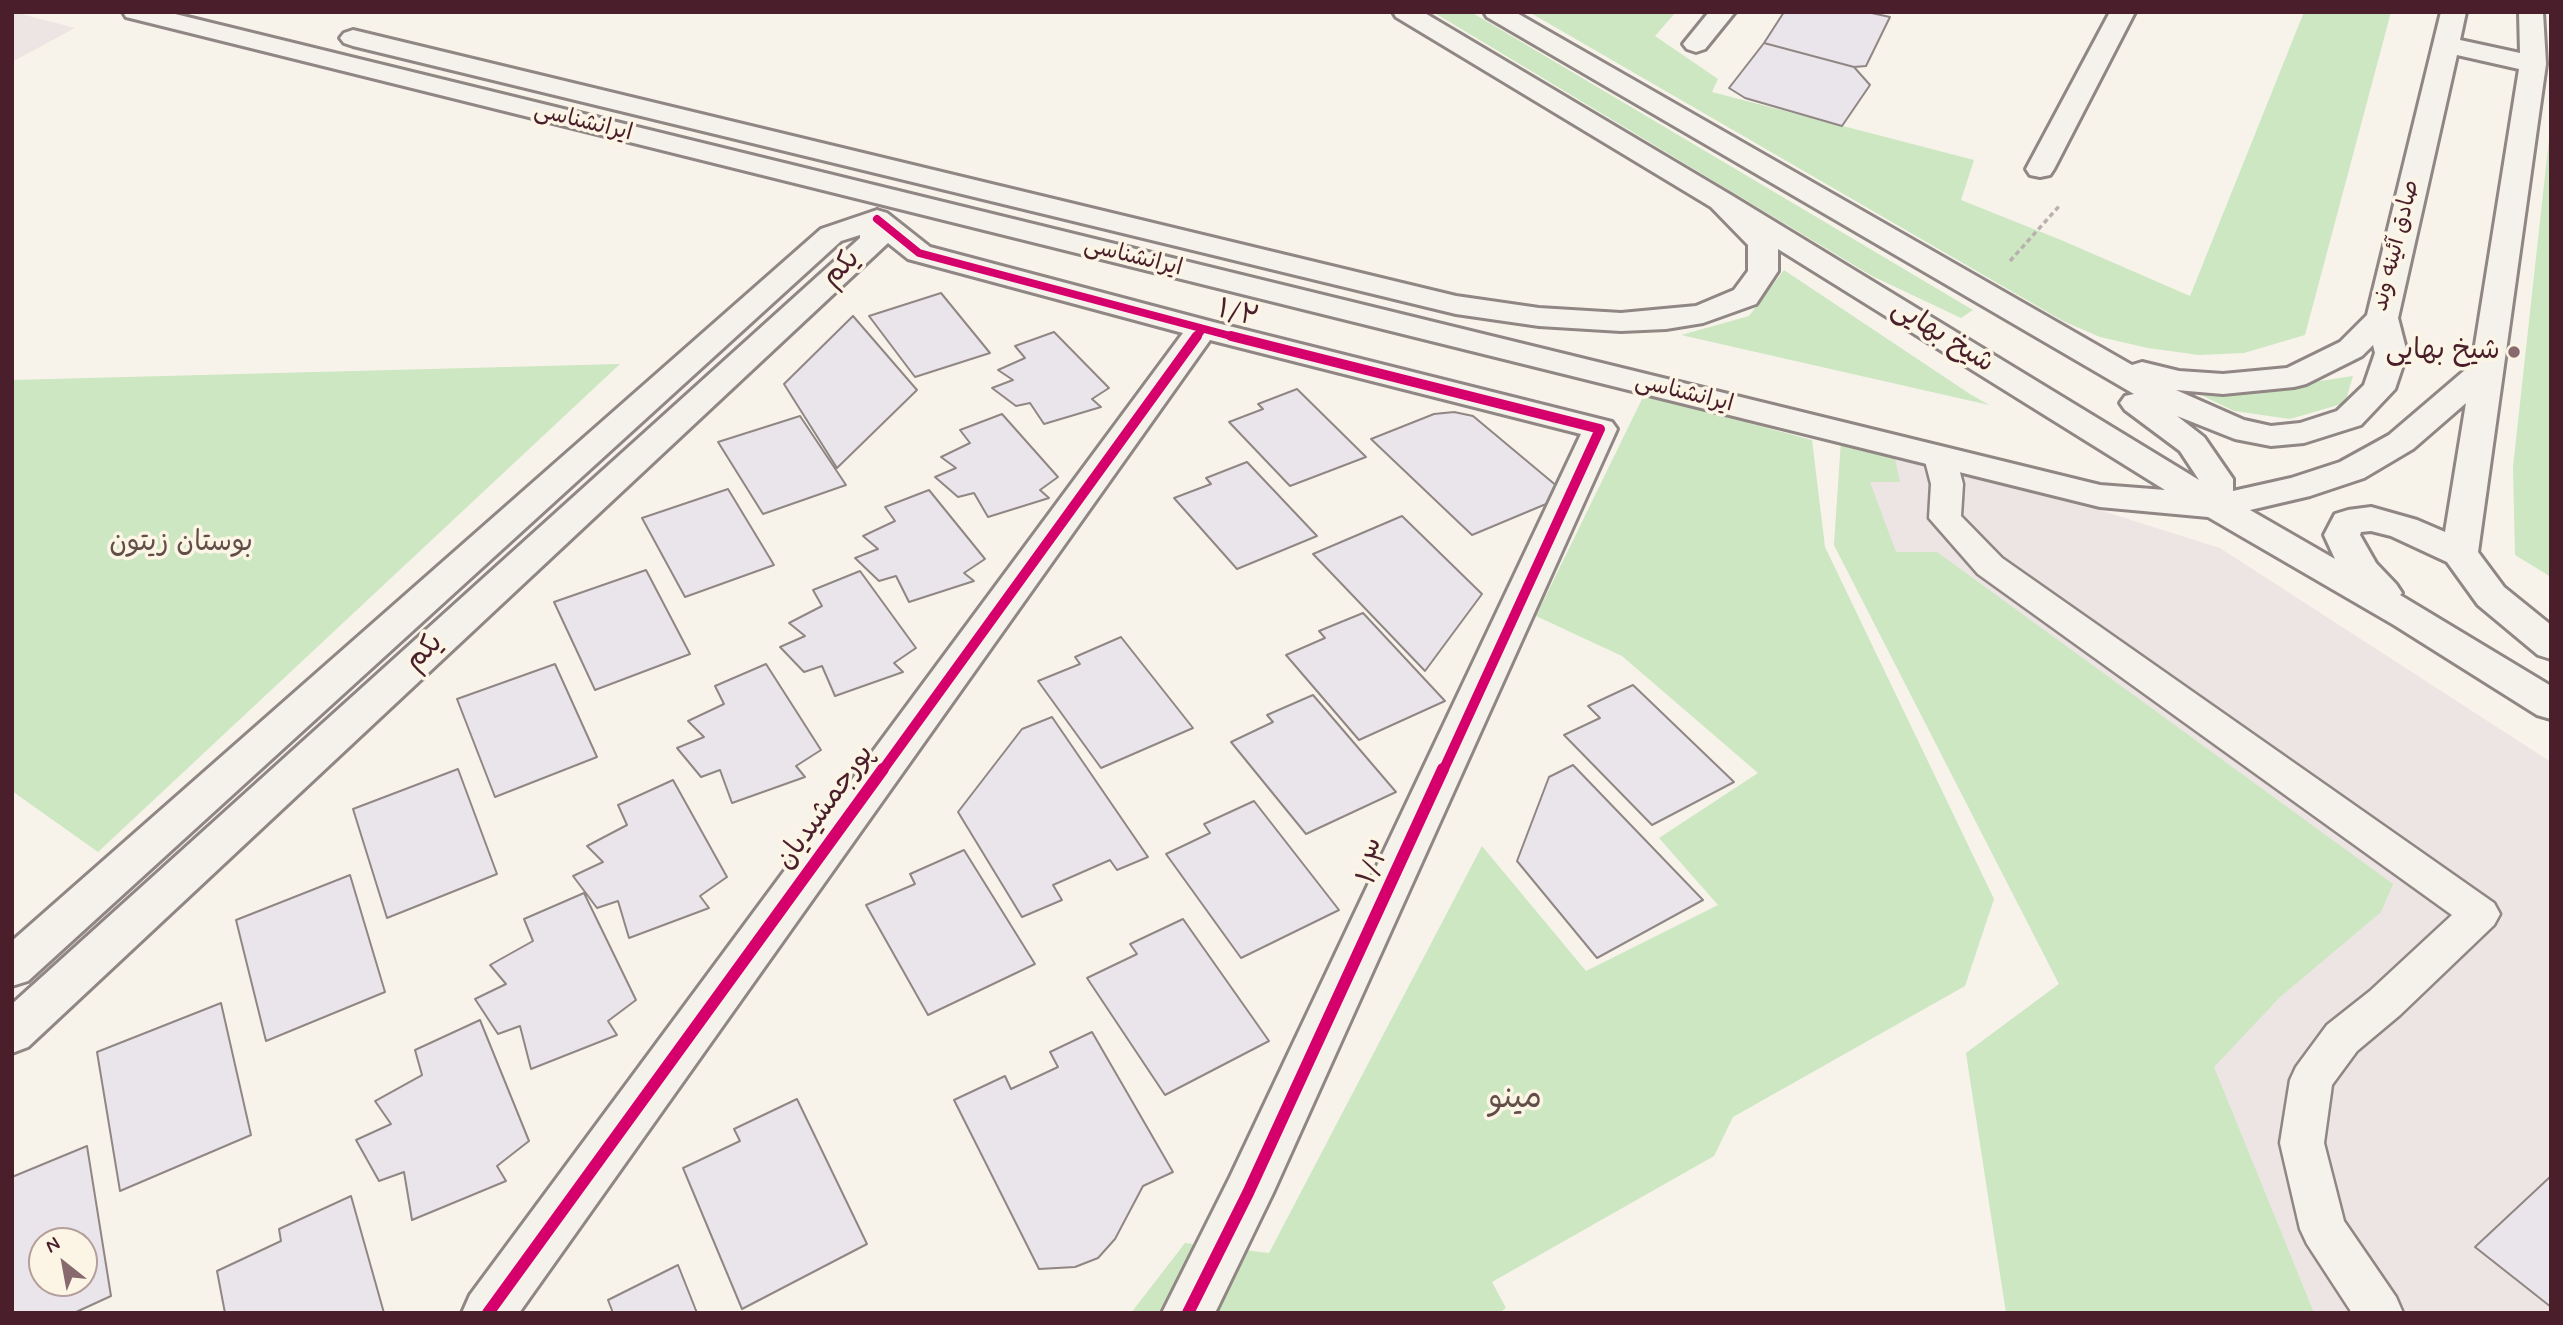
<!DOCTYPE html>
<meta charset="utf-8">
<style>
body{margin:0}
#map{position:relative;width:2563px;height:1325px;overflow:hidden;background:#f7f3ea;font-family:Mynerve,sans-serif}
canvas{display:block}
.frame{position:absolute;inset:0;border:14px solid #4a1f2b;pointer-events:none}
.north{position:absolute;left:28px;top:1227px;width:70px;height:70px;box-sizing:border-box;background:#fcf5e5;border:2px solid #b59f9b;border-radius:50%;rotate:329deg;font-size:19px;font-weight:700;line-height:28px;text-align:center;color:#4a1f2b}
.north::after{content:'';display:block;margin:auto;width:24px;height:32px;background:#87696e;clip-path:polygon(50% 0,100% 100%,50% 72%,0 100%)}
</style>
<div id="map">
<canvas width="2563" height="1325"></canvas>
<div class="frame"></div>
<div class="north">N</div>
</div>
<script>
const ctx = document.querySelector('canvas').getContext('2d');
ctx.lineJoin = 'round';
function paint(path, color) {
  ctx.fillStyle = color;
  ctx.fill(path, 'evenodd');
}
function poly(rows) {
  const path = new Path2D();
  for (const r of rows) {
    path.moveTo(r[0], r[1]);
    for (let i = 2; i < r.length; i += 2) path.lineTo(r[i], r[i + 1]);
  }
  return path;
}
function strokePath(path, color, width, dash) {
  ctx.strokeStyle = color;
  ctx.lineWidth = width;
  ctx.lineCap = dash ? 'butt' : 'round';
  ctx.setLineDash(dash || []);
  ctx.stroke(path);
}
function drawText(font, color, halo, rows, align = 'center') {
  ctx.font = font + ' Mynerve,"Playpen Sans Arabic",sans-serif';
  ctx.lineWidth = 7;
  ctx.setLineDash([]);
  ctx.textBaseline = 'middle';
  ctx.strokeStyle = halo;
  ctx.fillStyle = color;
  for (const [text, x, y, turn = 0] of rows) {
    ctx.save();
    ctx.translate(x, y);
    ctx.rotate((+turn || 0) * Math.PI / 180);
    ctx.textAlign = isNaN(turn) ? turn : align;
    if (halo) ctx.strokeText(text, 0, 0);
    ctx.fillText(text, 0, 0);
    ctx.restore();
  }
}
const built = poly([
 [12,12,14,12,75,28,12,62],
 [1841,442,2109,513,2220,548,2551,762,2551,1313,2009,1313,1966,1053,2059,984,1834,545]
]);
const green = poly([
 [1433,12,1471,12,1973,310,1961,318,1872,276],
 [1529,12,1676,12,1655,36,1718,79,1712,92,1974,160,1961,200,2061,240,2190,296,2304,12,2391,12,2305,335,2244,353,2199,355,2148,348,2100,337,2063,321],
 [2551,121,2551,577,2515,555,2513,467],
 [1784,270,1970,394,1989,405,1681,335,1749,316],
 [620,364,98,852,12,791,12,380],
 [2353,376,2345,403,2290,419,2234,411,2199,394,2247,392],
 [1644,395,1812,440,1825,547,1994,899,1965,986,1733,1117,1714,1156,1492,1282,1506,1308,1499,1313,1131,1313,1185,1243,1269,1253,1482,846,1586,971,1718,905,1659,838,1758,773,1622,656,1536,616],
 [1841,442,1894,454,1900,482,1870,482,1896,552,1937,552,2393,884,2381,912,2280,997,2214,1067,2314,1313,2006,1313,1966,1053,2059,984,1834,545]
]);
const building = poly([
 [1784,12,1867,12,1890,17,1866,66,1854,67,1764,43,1784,12],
 [1764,43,1854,67,1870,85,1842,126,1745,98,1729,88,1764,43],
 [941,293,990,353,915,377,869,316,941,293],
 [853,316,917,390,837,468,784,384,853,316],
 [1054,332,1109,388,1092,399,1101,407,1044,424,1030,403,1016,406,992,388,1013,380,998,370,1025,358,1015,346,1054,332],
 [1297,389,1366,457,1290,486,1229,422,1263,409,1258,404,1297,389],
 [1454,412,1473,416,1558,487,1558,499,1472,535,1371,439,1434,414,1454,412],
 [1002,414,1058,477,1040,490,1049,498,988,517,974,493,958,497,935,477,956,468,941,457,970,443,960,430,1002,414],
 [800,416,846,485,763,514,718,442,800,416],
 [1247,462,1317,536,1237,569,1174,498,1211,484,1206,478,1247,462],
 [728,489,774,565,685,597,642,518,728,489],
 [929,490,985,559,964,573,974,581,909,602,896,576,879,581,855,558,878,549,863,536,895,521,885,507,929,490],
 [1402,516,1482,594,1425,671,1313,554,1402,516],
 [646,570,690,654,595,690,554,602,646,570],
 [860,571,916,648,894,663,903,672,835,696,822,666,804,672,780,647,805,636,789,623,822,606,813,590,860,571],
 [1363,613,1445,701,1359,740,1286,655,1325,638,1319,631,1363,613],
 [1121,637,1193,728,1101,768,1038,681,1080,664,1075,657,1121,637],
 [555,664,597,757,495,797,457,699,555,664],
 [766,664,821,750,796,766,805,777,732,803,720,770,701,777,677,748,704,737,688,721,724,704,715,686,766,664],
 [1633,685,1734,782,1652,825,1564,735,1600,718,1588,706,1633,685],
 [1313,695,1396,792,1306,834,1231,742,1273,722,1267,715,1313,695],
 [1052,717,1148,857,1117,870,1110,860,1053,885,1062,900,1022,917,958,812,1022,729,1052,717],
 [1573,765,1703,900,1597,958,1517,861,1549,777,1573,765],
 [458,769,497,874,387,918,353,809,458,769],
 [673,780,727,877,700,896,709,908,629,938,618,901,597,908,573,876,603,862,587,846,627,825,618,805,673,780],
 [1254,801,1339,910,1241,958,1166,854,1210,833,1204,824,1254,801],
 [964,850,1035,964,928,1015,866,905,915,884,910,874,964,850],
 [350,875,385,992,266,1041,236,920,350,875],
 [584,893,636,1000,608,1021,617,1035,531,1069,520,1026,498,1034,475,999,506,984,490,965,533,941,524,919,584,893],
 [1183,919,1269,1041,1165,1095,1087,978,1137,954,1130,944,1183,919],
 [221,1003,251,1135,120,1191,97,1052,221,1003],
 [480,1020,529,1141,497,1166,506,1181,412,1220,404,1172,379,1181,356,1140,391,1124,375,1101,422,1075,415,1050,480,1020],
 [1092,1032,1173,1172,1143,1186,1115,1239,1098,1258,1075,1267,1039,1269,954,1100,1005,1076,1011,1089,1058,1067,1050,1052,1092,1032],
 [797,1099,867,1244,742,1309,683,1168,740,1141,734,1129,797,1099],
 [87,1146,111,1296,74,1313,12,1313,12,1177,87,1146],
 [42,1241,84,1241,84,1283,42,1283,42,1241],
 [2551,1176,2551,1307,2475,1247,2551,1176],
 [351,1196,384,1313,225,1313,217,1271,281,1241,279,1229,351,1196],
 [678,1265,697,1313,613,1313,608,1300,678,1265]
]);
const path = poly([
 [2010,261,2061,204]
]);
const lane = poly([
 [1940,447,1951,450,1956,457,1963,484,1961,516,2002,558,2494,903,2500,914,2494,925,2400,1015,2357,1051,2332,1085,2324,1143,2344,1221,2396,1297,2403,1313,2352,1313,2307,1244,2300,1229,2280,1143,2290,1080,2296,1067,2327,1025,2370,991,2452,915,1978,574,1929,518,1931,484,1924,457,1929,450,1940,447]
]);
const street = poly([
 [1709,12,1735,12,1705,49,1696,52,1687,49,1683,44,1709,12],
 [2110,12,2135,12,2054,169,2050,175,2040,177,2030,175,2026,169,2110,12],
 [877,210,887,213,930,247,1213,322,1612,422,1617,429,1273,1193,1215,1313,1162,1313,1230,1177,1581,434,1210,340,519,1313,462,1313,470,1295,1183,333,908,259,888,243,28,1047,12,1053,12,1004,860,238,860,235,841,241,28,981,12,986,12,941,821,229,877,210]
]);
const secondary = poly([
 [123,12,167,12,2100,485,2165,490,1778,249,1778,271,1756,304,1703,323,1666,329,1621,331,1539,326,1456,314,353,46,344,43,340,38,344,33,353,30,1456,296,1539,308,1621,313,1696,306,1734,290,1748,271,1748,245,1711,207,1396,17,1393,12,1423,12,1731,195,2199,480,2180,451,2125,410,2120,403,2125,396,2134,394,1487,17,1484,12,1515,12,2132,365,2142,362,2179,371,2223,374,2287,368,2340,342,2367,315,2441,12,2466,12,2460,40,2520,53,2519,12,2543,12,2546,64,2478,552,2504,587,2551,625,2551,659,2538,655,2478,605,2447,562,2391,536,2371,531,2361,532,2360,535,2376,563,2396,584,2402,593,2400,595,2551,686,2551,719,2537,715,2394,625,2208,517,2100,507,126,17,123,12],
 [2457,55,2519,69,2472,364,2389,435,2340,462,2291,478,2233,491,2233,479,2204,437,2177,416,2235,439,2271,446,2304,443,2361,425,2395,389,2407,353,2398,318,2457,55],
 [2373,345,2375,353,2364,385,2337,411,2300,423,2271,426,2244,420,2176,390,2223,394,2294,387,2306,384,2362,356,2373,345],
 [2466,403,2445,532,2417,520,2371,507,2348,510,2335,514,2324,535,2335,559,2250,510,2310,496,2364,478,2413,449,2466,403]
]);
const cyclewayFar2 = poly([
 [877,219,919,253,1238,338],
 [1196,338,1202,329]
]);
const cyclewayFar1 = poly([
 [1231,336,1600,429,1443,771],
 [882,771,1197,336]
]);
const cycleway = poly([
 [488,1313,883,769],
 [1188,1313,1248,1193,1443,769]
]);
const markers = [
 [2514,352,7,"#87696e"]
];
const farStreetnames = [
 ["ایرانشناسی",583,123,14],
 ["صادق آئینه وند",2397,246,-76],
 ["ایرانشناسی",1133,258,14],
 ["ایرانشناسی",1684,394,14]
];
const streetNames = [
 ["یکم",842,269,-43],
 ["۱/۲",1238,315,14],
 ["شیخ بهایی",1942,337,32],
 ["یکم",425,653,-43],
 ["پورجمشیدیان",826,808,-54],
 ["۱/۳",1376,863,-65]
];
const poiNames = [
 ["شیخ بهایی",2500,352]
];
const parkNames = [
 ["بوستان زیتون",181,544]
];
const nearParknames = [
 ["مینو",1515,1100]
];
paint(built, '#ede5e3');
paint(green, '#cce7c1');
paint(building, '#e9e5eb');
strokePath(building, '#908684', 2);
strokePath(lane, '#908684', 5);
strokePath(street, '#908684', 6);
strokePath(secondary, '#908684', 6);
strokePath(path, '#b8b1ae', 3.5, [5, 3.5]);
paint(lane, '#f5f2ec');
paint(street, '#f5f2ec');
paint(secondary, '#f5f2ec');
strokePath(cyclewayFar2, '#d6006c', 8);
strokePath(cyclewayFar1, '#d6006c', 10);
strokePath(cycleway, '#d6006c', 12);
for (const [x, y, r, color] of markers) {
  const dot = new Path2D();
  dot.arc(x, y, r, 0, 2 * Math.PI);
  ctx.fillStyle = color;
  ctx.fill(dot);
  strokePath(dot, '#fcf5e5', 2.5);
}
drawText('23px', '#4a1f2b', '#fcf5e5', farStreetnames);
drawText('28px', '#4a1f2b', '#fcf5e5', streetNames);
drawText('28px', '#4a1f2b', '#fcf5e5', poiNames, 'right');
drawText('28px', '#624e48', '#fcf5e5', parkNames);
drawText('33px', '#624e48', '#fcf5e5', nearParknames);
</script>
